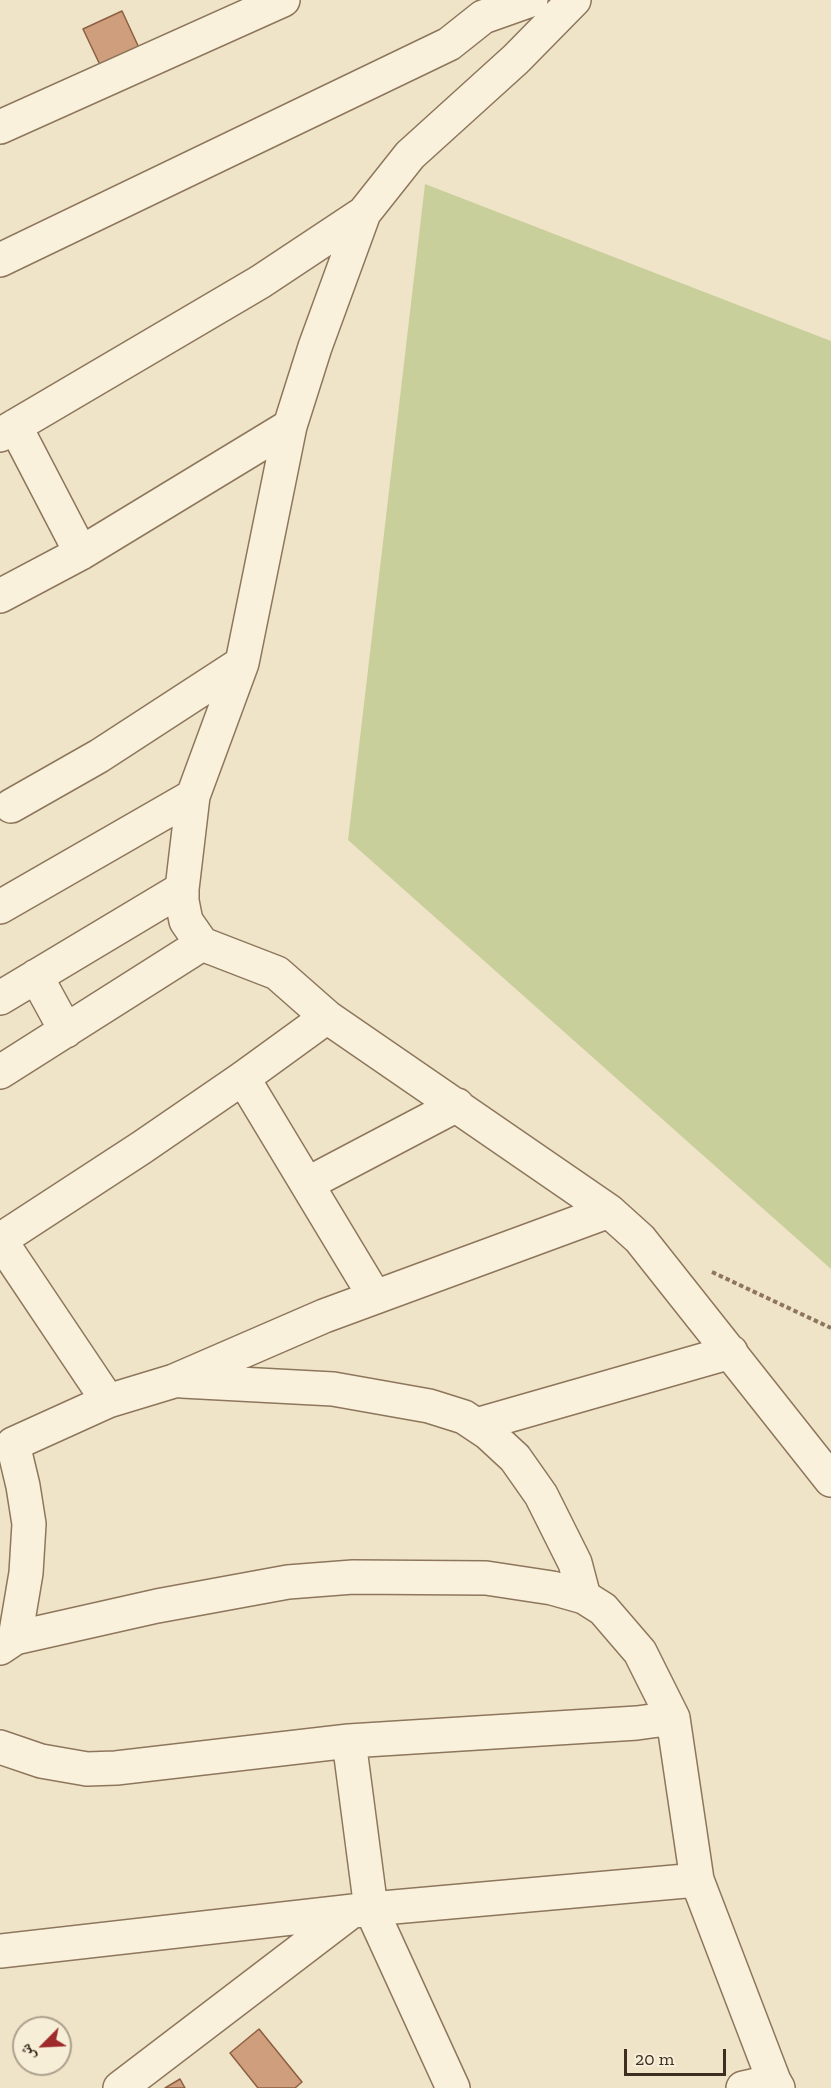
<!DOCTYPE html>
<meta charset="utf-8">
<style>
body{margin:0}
#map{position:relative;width:831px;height:2088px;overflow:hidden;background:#f0e4c8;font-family:"Zilla Slab","Noto Naskh Arabic",serif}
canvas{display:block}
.north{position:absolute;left:12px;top:2016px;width:60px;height:60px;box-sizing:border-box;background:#f7eed8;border:2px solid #ada18e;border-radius:50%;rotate:246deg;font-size:16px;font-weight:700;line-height:24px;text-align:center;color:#3d2e20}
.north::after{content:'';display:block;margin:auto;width:21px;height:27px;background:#9e2a2b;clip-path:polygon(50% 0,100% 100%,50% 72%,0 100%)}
.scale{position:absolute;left:624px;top:2049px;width:102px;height:27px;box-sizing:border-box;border:3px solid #3d2e20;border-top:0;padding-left:8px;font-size:18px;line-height:21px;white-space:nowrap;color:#3d2e20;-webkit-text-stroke:4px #f7eed8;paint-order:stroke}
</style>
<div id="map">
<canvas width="831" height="2088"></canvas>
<div class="north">ش</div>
<div class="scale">20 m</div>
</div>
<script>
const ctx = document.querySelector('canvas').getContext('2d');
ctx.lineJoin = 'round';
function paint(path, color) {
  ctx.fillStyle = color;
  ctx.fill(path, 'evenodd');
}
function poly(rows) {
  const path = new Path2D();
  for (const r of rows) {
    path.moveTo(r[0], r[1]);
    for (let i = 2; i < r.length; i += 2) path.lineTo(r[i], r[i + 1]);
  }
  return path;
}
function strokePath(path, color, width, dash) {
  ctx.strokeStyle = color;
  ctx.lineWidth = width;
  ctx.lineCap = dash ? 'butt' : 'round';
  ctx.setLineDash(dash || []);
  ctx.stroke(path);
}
const green = poly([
 [425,184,831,341,831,1269,348,840]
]);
const building = poly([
 [122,11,140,50,101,67,83,29,122,11],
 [259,2029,302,2082,295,2088,258,2088,230,2053,259,2029],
 [180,2079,185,2088,165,2088,180,2079]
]);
const path = poly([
 [712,1272,831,1328]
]);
const street = poly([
 [0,127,283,0],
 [0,260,449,44,483,17,531,0],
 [15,426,81,553],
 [0,435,260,282,364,213],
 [0,596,81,553,290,426,315,347,364,213,410,155,516,59,574,0],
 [242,663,193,796,182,889,182,901,186,921,202,944,277,973,327,1017,609,1211,640,1239,831,1480],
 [11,806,99,756,242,663,290,426],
 [0,907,193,796],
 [36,976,66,1031],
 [0,998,182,889],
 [0,1072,202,944],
 [243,1078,375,1297],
 [307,1184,457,1105],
 [0,1240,108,1401,174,1381,324,1316,609,1211],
 [0,1240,141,1148,243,1078,327,1017],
 [182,1381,333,1389,429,1406,464,1417,488,1433,515,1458,541,1495,575,1563,584,1597],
 [476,1425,731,1352],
 [15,1638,157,1606,288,1582,353,1577,486,1578,552,1588,584,1597,603,1609,640,1652,673,1718],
 [0,1648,15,1638,26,1573,29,1524,23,1486,13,1444,108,1401],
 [0,1747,41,1761,87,1769,116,1768,349,1741],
 [0,1951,371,1909,349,1741,637,1723,673,1718,697,1880],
 [120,2088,352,1911],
 [453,2088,371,1909,697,1880,774,2081,778,2088],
 [743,2088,774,2081]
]);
paint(green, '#c9cf9b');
paint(building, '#cf9f7d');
strokePath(building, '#8d5f41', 1.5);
strokePath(street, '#8d765c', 36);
strokePath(path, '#8d765c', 4, [4.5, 3]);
strokePath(street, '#faf1dc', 33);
</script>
